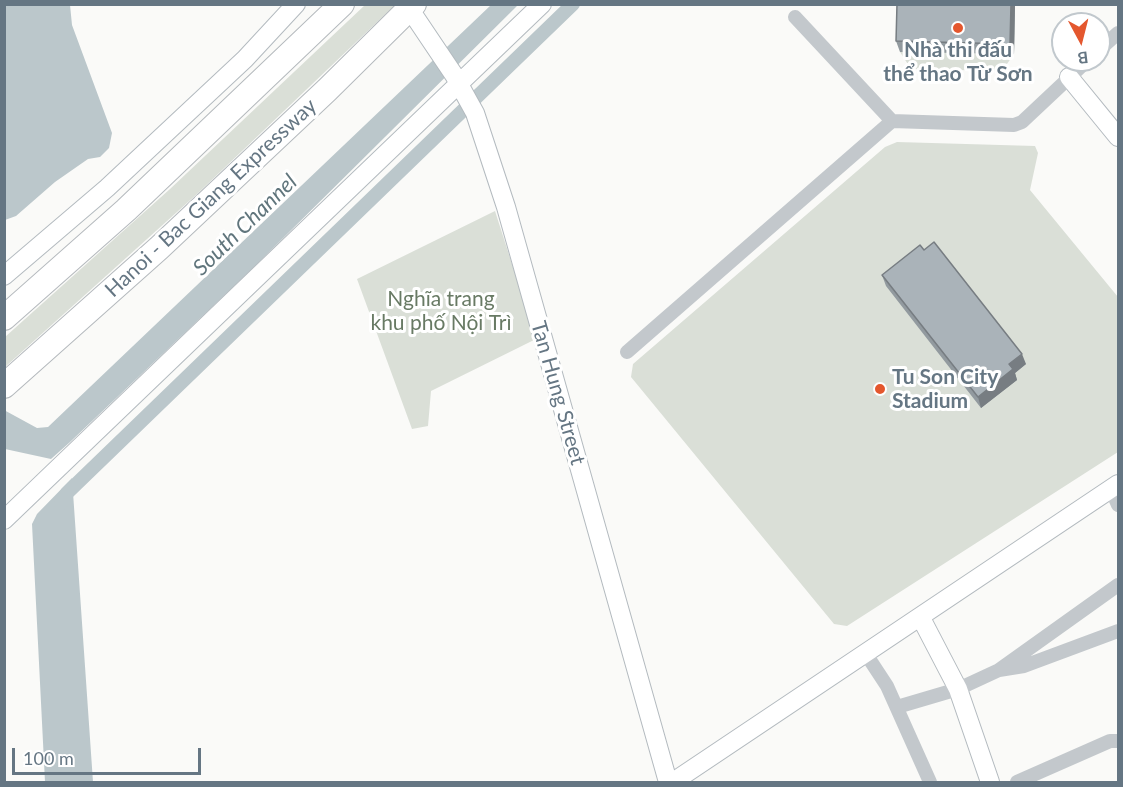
<!DOCTYPE html>
<meta charset="utf-8">
<style>
body{margin:0}
#map{position:relative;width:1123px;height:787px;overflow:hidden;background:#fafaf8;font-family:Lato,sans-serif}
canvas{display:block}
.frame{position:absolute;inset:0;border:6px solid #657683;pointer-events:none}
.north{position:absolute;left:1051px;top:12px;width:60px;height:60px;box-sizing:border-box;background:#fff;border:2px solid #c1c8cd;border-radius:50%;rotate:173deg;font-size:16px;font-weight:700;line-height:24px;text-align:center;color:#657683}
.north::after{content:'';display:block;margin:auto;width:21px;height:27px;background:#e4572e;clip-path:polygon(50% 0,100% 100%,50% 72%,0 100%)}
.scale{position:absolute;left:12px;top:748px;width:189px;height:27px;box-sizing:border-box;border:3px solid #657683;border-top:0;padding-left:8px;font-size:18px;line-height:21px;white-space:nowrap;color:#657683;-webkit-text-stroke:4px #fff;paint-order:stroke}
</style>
<div id="map">
<canvas width="1123" height="787"></canvas>
<div class="frame"></div>
<div class="north">B</div>
<div class="scale">100 m</div>
</div>
<script>
const ctx = document.querySelector('canvas').getContext('2d');
ctx.lineJoin = 'round';
function paint(path, color) {
  ctx.fillStyle = color;
  ctx.fill(path, 'evenodd');
}
function poly(rows) {
  const path = new Path2D();
  for (const r of rows) {
    path.moveTo(r[0], r[1]);
    for (let i = 2; i < r.length; i += 2) path.lineTo(r[i], r[i + 1]);
  }
  return path;
}
function strokePath(path, color, width, dash) {
  ctx.strokeStyle = color;
  ctx.lineWidth = width;
  ctx.lineCap = dash ? 'butt' : 'round';
  ctx.setLineDash(dash || []);
  ctx.stroke(path);
}
function drawText(font, color, halo, rows, align = 'center') {
  ctx.font = font + ' Lato,sans-serif';
  ctx.lineWidth = 6;
  ctx.setLineDash([]);
  ctx.textBaseline = 'middle';
  ctx.strokeStyle = halo;
  ctx.fillStyle = color;
  for (const [text, x, y, turn = 0] of rows) {
    ctx.save();
    ctx.translate(x, y);
    ctx.rotate((+turn || 0) * Math.PI / 180);
    ctx.textAlign = isNaN(turn) ? turn : align;
    if (halo) ctx.strokeText(text, 0, 0);
    ctx.fillText(text, 0, 0);
    ctx.restore();
  }
}
const green = poly([
 [365,5,395,5,197,194,5,367,5,337,170,189],
 [901,5,1015,5,1014,54,1002,71,911,69,900,52],
 [897,142,1035,146,1038,153,1030,190,1118,297,1118,452,847,626,834,624,631,377,633,364,885,147],
 [495,211,536,339,431,391,428,426,412,429,357,279]
]);
const water = poly([
 [5,4,70,5,72,25,112,133,109,148,100,157,88,159,55,182,16,216,5,220],
 [491,5,518,5,254,267,69,443,51,459,5,449,4,410,37,428,48,427],
 [72,478,93,782,45,782,32,524,37,514]
]);
const canal = poly([
 [61,503,67,493,573,4]
]);
const street = poly([
 [795,17,892,121,1014,125,1022,122,1088,60],
 [1099,50,1118,33],
 [627,352,892,121],
 [1111,489,1118,505],
 [866,654,887,686,930,782],
 [999,670,1118,585],
 [897,707,958,689,999,670,1024,666,1118,631],
 [1017,782,1110,741,1118,741]
]);
const secondary = poly([
 [415,17,454,75,475,113,506,207,668,782],
 [1069,77,1118,137],
 [4,276,107,188,245,59,296,4],
 [4,520,542,4],
 [921,618,958,689,990,782],
 [673,782,1118,484]
]);
const highway = poly([
 [4,318,126,210,342,4],
 [4,386,159,248,327,90,414,4]
]);
const wall = poly([
 [897,4,1015,4,1014,54,900,52,896,41],
 [882,275,1026,364,1015,373,1017,380,981,408,886,286]
]);
const shadedWall = poly([
 [1011,4,1015,4,1014,54,1010,44],
 [1022,354,1026,364,1015,373,1017,380,981,408,978,397,1009,364]
]);
const building = poly([
 [897,4,1011,4,1010,44,896,41,897,4],
 [934,242,1022,354,1009,364,1013,369,978,397,882,275,920,245,924,250,934,242]
]);
const markers = [
 [958,28,6,"#e4572e"],
 [880,389,6,"#e4572e"]
];
const poiNames = [
 ["Nhà thi đấu",958,50],
 ["thể thao Từ Sơn",958,74],
 ["Tu Son City",892,377,"left"],
 ["Stadium",892,401,"left"]
];
const streetNames = [
 ["Hanoi - Bac Giang Expressway",211,198,-43],
 ["Tan Hung Street",558,393,74]
];
const parkNames = [
 ["Nghĩa trang",441,299],
 ["khu phố Nội Trì",441,323]
];
const waterNames = [
 ["South Channel",245,225,-44]
];
paint(green, '#dadfd7');
paint(water, '#bbc7cb');
strokePath(canal, '#bbc7cb', 14);
strokePath(secondary, '#b3babf', 20);
strokePath(highway, '#b4b9bd', 26);
strokePath(street, '#c3c8cc', 14);
strokePath(secondary, '#fff', 18);
strokePath(highway, '#fff', 24);
paint(wall, '#929a9f');
paint(shadedWall, '#777d82');
paint(building, '#aab3b9');
strokePath(building, '#777d82', 1.5);
for (const [x, y, r, color] of markers) {
  const dot = new Path2D();
  dot.arc(x, y, r, 0, 2 * Math.PI);
  ctx.fillStyle = color;
  ctx.fill(dot);
  strokePath(dot, '#fff', 2);
}
drawText('bold 21px', '#657683', '#fff', poiNames);
drawText('21px', '#657683', '#fff', streetNames);
drawText('21px', '#687a64', '#fff', parkNames);
drawText('italic 22px', '#60757c', '#fff', waterNames);
</script>
